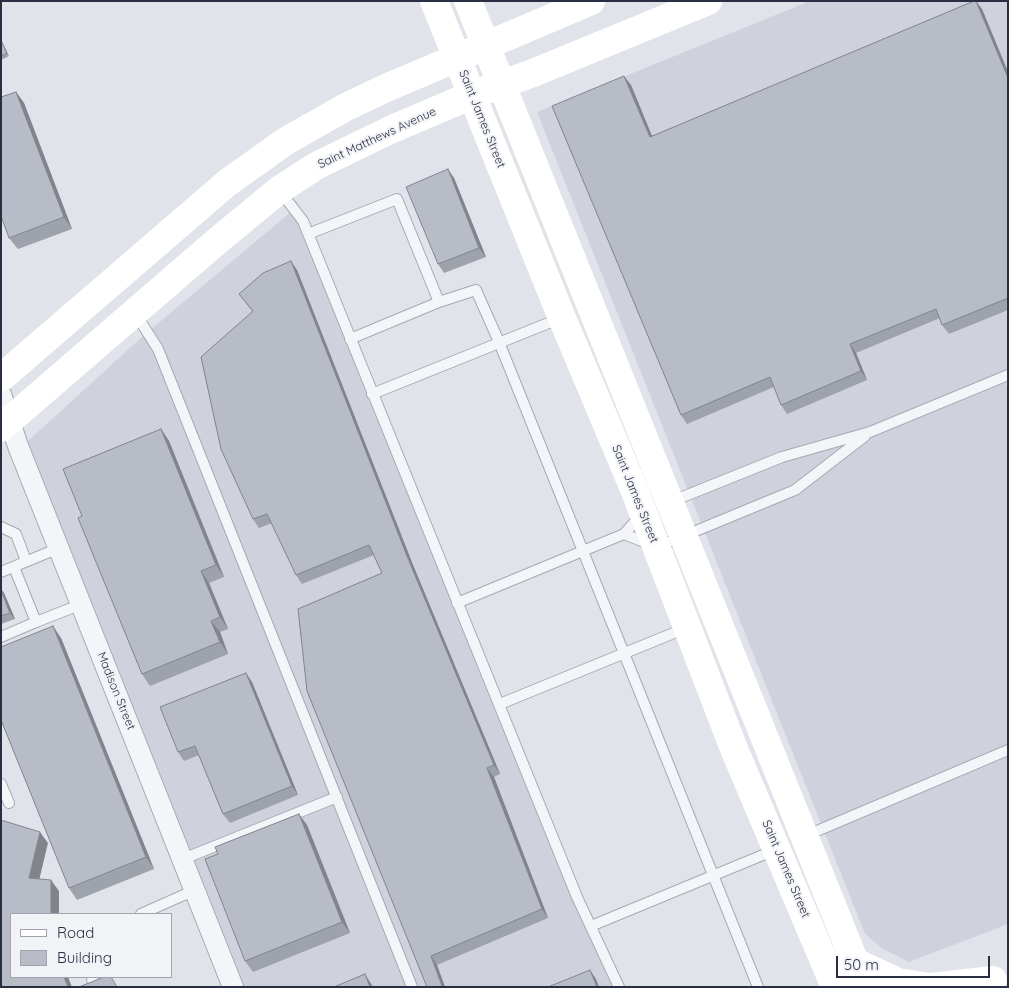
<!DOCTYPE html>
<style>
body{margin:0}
#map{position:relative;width:1009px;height:988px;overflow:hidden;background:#e1e3ea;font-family:Quicksand,sans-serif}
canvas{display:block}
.frame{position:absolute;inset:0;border:2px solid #292e42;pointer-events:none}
.legend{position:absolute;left:10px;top:913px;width:162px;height:65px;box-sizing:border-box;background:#f1f3f7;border:1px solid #a1a4af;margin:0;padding:6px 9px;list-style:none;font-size:15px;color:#292e42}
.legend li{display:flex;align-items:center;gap:10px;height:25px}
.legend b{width:25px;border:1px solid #a1a4af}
.scale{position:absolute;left:836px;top:956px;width:154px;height:22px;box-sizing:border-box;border:2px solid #292e42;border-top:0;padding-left:6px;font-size:15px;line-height:18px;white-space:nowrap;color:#292e42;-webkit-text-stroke:4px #f1f3f7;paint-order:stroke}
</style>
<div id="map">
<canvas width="1009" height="988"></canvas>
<div class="frame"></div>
<ul class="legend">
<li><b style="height:6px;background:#fff"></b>Road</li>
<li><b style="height:14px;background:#b8bcc7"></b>Building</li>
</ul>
<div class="scale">50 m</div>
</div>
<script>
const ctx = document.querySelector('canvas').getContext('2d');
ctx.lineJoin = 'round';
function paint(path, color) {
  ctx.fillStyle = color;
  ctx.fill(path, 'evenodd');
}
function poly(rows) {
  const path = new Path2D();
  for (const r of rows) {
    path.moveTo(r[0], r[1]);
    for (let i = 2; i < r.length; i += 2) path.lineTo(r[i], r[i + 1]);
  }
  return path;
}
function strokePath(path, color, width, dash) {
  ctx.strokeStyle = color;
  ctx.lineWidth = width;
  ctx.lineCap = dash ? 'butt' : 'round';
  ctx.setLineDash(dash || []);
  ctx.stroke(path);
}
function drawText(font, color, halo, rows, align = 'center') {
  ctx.font = font + ' Quicksand,sans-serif';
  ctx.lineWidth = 4;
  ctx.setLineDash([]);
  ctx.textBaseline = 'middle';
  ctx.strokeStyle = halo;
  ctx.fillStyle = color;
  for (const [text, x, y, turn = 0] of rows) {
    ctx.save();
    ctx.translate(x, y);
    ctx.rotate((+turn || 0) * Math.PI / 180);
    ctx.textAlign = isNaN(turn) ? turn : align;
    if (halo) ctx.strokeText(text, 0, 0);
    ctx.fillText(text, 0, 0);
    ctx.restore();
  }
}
const built = poly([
 [810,1,1008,1,1008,924,909,962,883,949,865,934,537,112],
 [292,211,302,223,615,987,415,987,149,331],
 [144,335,156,351,409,987,238,987,157,772,27,442]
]);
const service = poly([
 [280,191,303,221,577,897,619,987],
 [308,234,397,199,439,302,350,339],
 [439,302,476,290,499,342,758,987],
 [135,313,158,349,412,987],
 [372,394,561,318],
 [670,502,782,457,870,432,1008,375],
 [1,527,16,534,26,561],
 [624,534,657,547,795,490,865,436],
 [14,567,36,622,82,604],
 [1,572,59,548],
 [457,603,624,534,641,515],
 [1,637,36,622],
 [500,704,686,628],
 [1,784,9,803],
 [805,836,1008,750],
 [183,859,337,797],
 [141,914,195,890],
 [591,926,775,850],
 [92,977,93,987]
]);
const minor = poly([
 [1,394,18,446,233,987]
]);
const secondary = poly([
 [434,1,562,318,634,489,734,749,835,987],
 [468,1,865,987],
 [1,378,227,183,286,141,346,107,386,88,591,1],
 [1,428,216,242,279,190,316,166,390,130,472,95,533,73,708,1],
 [855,962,898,982,930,987,993,980]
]);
const wall = poly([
 [982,9,1008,72,1008,310,949,334,942,325,940,318,856,353,867,380,787,414,781,405,774,387,687,424,681,415,631,85,652,136],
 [1,39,9,56,1,60],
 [16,92,24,103,72,229,18,249,9,238],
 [454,178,486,257,444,273,438,264],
 [297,270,413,565,500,774,494,777,548,918,437,965,445,987,427,987,382,573,374,555,302,584,296,575,272,523,259,528,253,519,252,311,239,294],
 [161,429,169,441,224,577,209,583,228,629,220,632,228,654,150,686,142,674,82,516],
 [1,589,4,593,15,619,1,624],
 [61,638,154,869,77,900,69,888],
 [252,682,298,795,230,823,223,814,199,755,184,761,178,752],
 [307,825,350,933,253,972,245,961]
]);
const shadedWall = poly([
 [976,1,982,9,1008,72,1008,78],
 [624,76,631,85,656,146,650,137],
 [16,92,24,103,72,229,64,217],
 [448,169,454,178,486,257,479,248],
 [291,261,297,270,413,565,500,774,494,765,407,556],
 [850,344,856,353,867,380,861,371],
 [161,429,169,441,224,577,216,565],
 [201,571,209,583,228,629,220,617],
 [1,589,4,593,15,619,10,613],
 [211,621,220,632,228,654,220,642],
 [53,626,61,638,154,869,146,857],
 [246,673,252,682,298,795,292,786],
 [487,768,494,777,548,918,542,909],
 [299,814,307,825,350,933,342,922],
 [40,832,48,843,37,889,29,878],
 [51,880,59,891,59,914,51,914],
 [431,956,437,965,445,987,443,987,442,986],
 [590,970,596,979,599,987,597,987],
 [365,974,373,987,370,987],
 [64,977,68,977,72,987,68,987]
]);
const building = poly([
 [974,1,976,1,1008,78,1008,298,942,325,936,309,850,344,861,371,781,405,770,377,681,415,552,106,624,76,650,137,974,1],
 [1,41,7,53,1,56,1,41],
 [16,92,64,217,9,238,1,216,1,97,16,92],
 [448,169,479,248,438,264,406,187,448,169],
 [291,261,407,556,494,765,487,768,542,909,431,956,442,986,439,987,427,987,307,691,298,609,382,573,369,545,296,575,267,514,253,519,221,449,201,357,253,311,239,294,263,273,291,261],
 [161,429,216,565,201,571,220,617,211,621,220,642,142,674,78,518,82,516,63,469,161,429],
 [1,590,10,613,1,616,1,590],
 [53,626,146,857,69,888,1,720,1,647,53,626],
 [246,673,292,786,223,814,195,746,178,752,160,707,246,673],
 [299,814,342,922,245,961,205,859,218,854,215,847,299,814],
 [1,820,40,832,29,878,51,880,51,914,11,914,11,977,64,977,68,987,1,987,1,820],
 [590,970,597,987,548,987,590,970],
 [365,974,370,987,334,987,365,974],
 [104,977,111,977,117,987,79,987,104,977]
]);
const streetNames = [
 ["Saint James Street",482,119,68],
 ["Saint Matthews Avenue",377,138,-25],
 ["Saint James Street",635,494,68],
 ["Madison Street",116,691,68],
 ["Saint James Street",786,869,67]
];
paint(built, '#cfd2dc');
strokePath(service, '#a6a9b4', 12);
strokePath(minor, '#a6a9b4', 22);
strokePath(service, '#f4f5f8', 10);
strokePath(minor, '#f4f5f8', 20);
strokePath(secondary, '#fff', 28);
paint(wall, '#9ea2ab');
paint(shadedWall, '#81848b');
paint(building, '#b8bcc7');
strokePath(building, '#81848b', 1);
drawText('12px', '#292e42', '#f1f3f7', streetNames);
</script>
